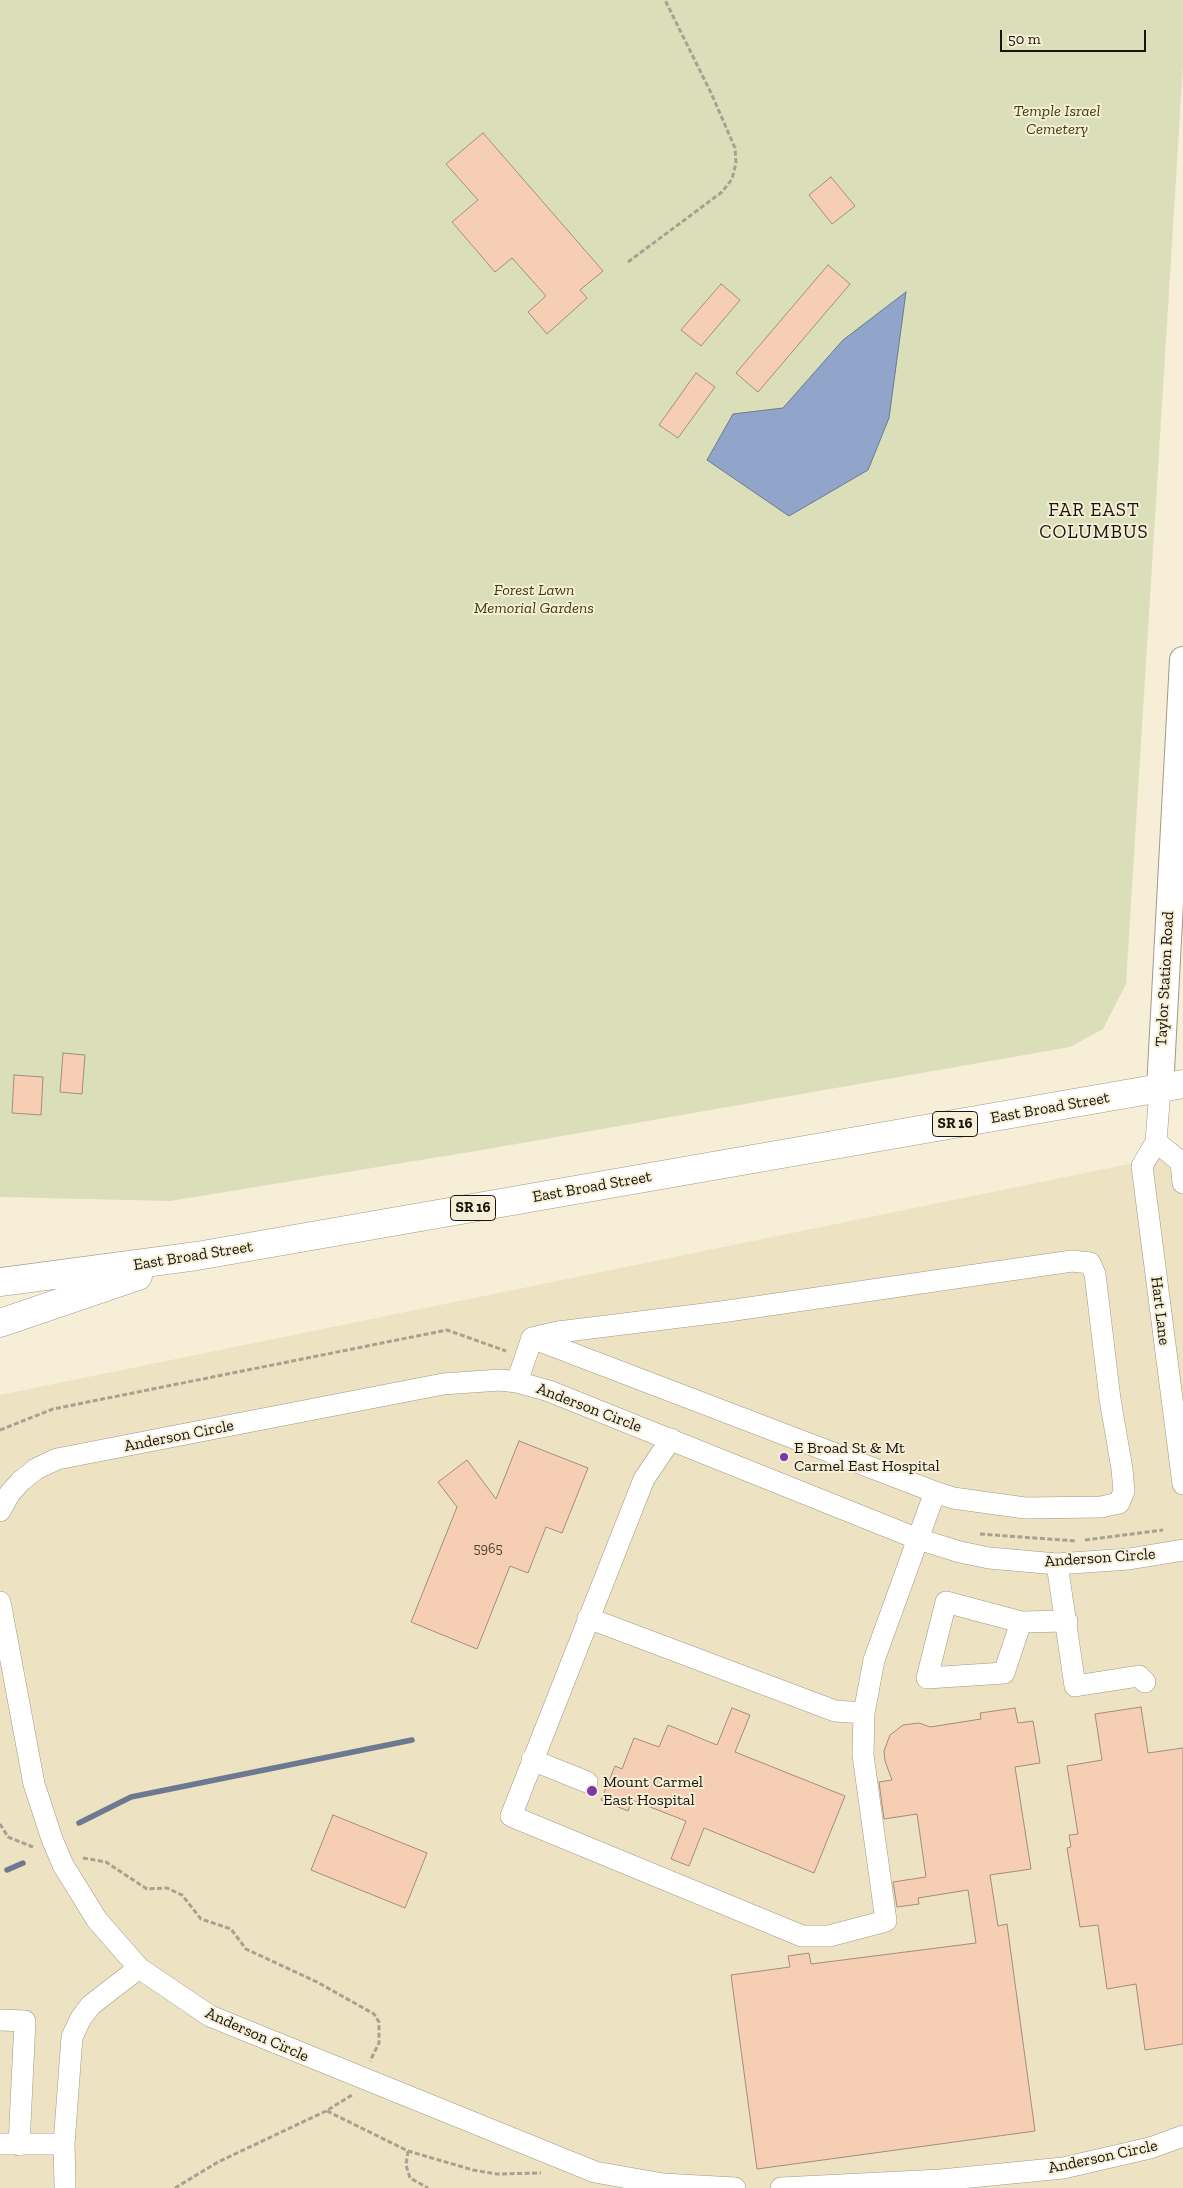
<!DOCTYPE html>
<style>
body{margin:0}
#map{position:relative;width:1183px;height:2188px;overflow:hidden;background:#f6eed6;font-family:"Zilla Slab",serif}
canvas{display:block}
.scale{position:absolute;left:1000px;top:30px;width:146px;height:22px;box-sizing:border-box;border:2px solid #18150d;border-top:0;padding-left:6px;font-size:15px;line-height:18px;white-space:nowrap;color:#18150d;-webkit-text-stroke:4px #f6eed6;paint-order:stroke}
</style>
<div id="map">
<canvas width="1183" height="2188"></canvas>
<div class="scale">50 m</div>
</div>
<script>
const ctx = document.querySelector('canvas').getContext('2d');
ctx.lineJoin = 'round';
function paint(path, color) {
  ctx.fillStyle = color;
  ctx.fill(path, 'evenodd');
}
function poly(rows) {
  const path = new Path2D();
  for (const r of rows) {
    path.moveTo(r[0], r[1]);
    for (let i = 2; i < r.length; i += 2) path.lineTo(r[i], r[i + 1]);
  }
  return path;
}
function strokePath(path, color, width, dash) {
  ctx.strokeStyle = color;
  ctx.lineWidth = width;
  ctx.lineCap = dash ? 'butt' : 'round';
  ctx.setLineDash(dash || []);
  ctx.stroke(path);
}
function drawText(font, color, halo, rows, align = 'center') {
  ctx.font = font + ' "Zilla Slab",serif';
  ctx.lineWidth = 4;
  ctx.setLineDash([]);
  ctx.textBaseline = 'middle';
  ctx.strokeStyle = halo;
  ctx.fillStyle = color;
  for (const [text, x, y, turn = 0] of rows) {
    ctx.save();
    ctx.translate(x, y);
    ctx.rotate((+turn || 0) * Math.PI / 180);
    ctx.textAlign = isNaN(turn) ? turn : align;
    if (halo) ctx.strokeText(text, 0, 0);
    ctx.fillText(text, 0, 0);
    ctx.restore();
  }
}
const built = poly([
 [1183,1153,1183,2188,0,2188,0,1395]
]);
const green = poly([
 [0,0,1183,0,1183,66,1126,984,1103,1029,1070,1047,482,1150,170,1201,0,1197]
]);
const water = poly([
 [906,292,889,418,868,470,789,516,707,460,733,414,783,408,843,340,906,292]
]);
const stream = poly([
 [79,1823,131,1797,412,1740],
 [7,1870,23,1863]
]);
const building = poly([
 [483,133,603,271,580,290,587,298,547,334,528,312,546,296,512,258,495,272,452,222,478,200,446,164,483,133],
 [831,177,855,206,832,224,809,195,831,177],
 [828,265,850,284,758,392,736,373,828,265],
 [721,284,740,300,701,346,681,330,721,284],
 [696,373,715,387,678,438,659,425,696,373],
 [63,1053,85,1055,82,1094,60,1092,63,1053],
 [14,1075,43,1077,41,1115,12,1113,14,1075],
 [519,1441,588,1468,562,1533,546,1527,528,1573,510,1566,477,1649,411,1622,457,1507,438,1482,467,1460,496,1499,519,1441],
 [1141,1707,1148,1753,1183,1748,1183,2044,1145,2050,1136,1984,1107,1989,1098,1925,1080,1927,1067,1848,1071,1847,1069,1835,1078,1834,1067,1766,1102,1760,1095,1714,1141,1707],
 [732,1708,750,1715,735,1752,845,1796,814,1873,704,1828,689,1866,671,1859,686,1821,632,1800,628,1811,601,1800,615,1766,622,1769,634,1738,659,1747,668,1725,717,1745,732,1708],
 [1015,1708,1018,1723,1033,1721,1040,1763,1015,1767,1031,1869,990,1875,998,1926,1007,1924,1035,2131,757,2169,731,1975,790,1967,788,1956,809,1953,811,1964,976,1943,968,1890,918,1898,919,1904,897,1907,893,1882,926,1877,917,1814,884,1819,879,1782,892,1780,885,1761,884,1751,890,1735,903,1725,919,1723,930,1727,981,1719,980,1713,1015,1708],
 [333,1815,427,1853,405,1908,311,1870,333,1815]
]);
const path = poly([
 [628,262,722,192,732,179,736,163,735,148,712,95,665,0],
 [0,1430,53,1409,447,1330,506,1351],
 [980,1534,1076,1541],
 [1085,1540,1163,1530],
 [0,1824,8,1837,33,1847],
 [83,1858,106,1862,147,1889,167,1888,182,1895,201,1919,231,1929,246,1949,317,1982,374,2014,379,2022,379,2043,370,2061],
 [327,2111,408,2151,473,2170,497,2174,541,2173],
 [408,2151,406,2165,410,2178,428,2188],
 [175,2188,218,2162,326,2111,352,2095]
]);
const minor = poly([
 [1160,1089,1156,1142,1142,1166,1183,1484],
 [1156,1142,1181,1162,1183,1183],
 [532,1338,558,1332,721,1312,1072,1261,1090,1263,1095,1274,1110,1399,1122,1469,1124,1491,1119,1503,1101,1507,1025,1508,953,1498,935,1492],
 [517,1382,532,1338,935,1492,874,1660,864,1713,863,1755,886,1921,829,1936,802,1936,511,1816,644,1479,671,1439],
 [0,1511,10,1493,21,1481,36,1469,57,1459,443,1384,500,1380,517,1382,549,1391,918,1539,960,1552,989,1558,1057,1564,1129,1559,1183,1550],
 [1057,1564,1075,1686,1139,1676,1145,1682],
 [0,1602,34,1784,52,1839,63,1865,97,1920,139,1968,210,2016,595,2172,663,2184,735,2188],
 [588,1618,835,1711,864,1713],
 [1021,1622,1004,1673,927,1678,946,1602,1021,1622,1067,1621],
 [532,1760,587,1782],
 [0,2020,25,2021,19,2145],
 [0,2144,64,2144],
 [65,2185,64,2144,72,2037,81,2018,91,2005,139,1968],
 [781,2188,941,2180,1063,2168,1150,2148,1183,2136]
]);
const major = poly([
 [1160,1089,1183,660]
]);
const highway = poly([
 [0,1282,197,1256,1183,1084],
 [0,1323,138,1276]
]);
const markers = [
 [784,1457,5,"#7e37ab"],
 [592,1791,6,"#7e37ab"]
];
const numberNames = [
 ["5965",488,1549]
];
const shields = [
 [955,1124,45],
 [473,1208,45]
];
const shieldNames = [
 ["SR 16",955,1124],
 ["SR 16",473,1208]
];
const parkNames = [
 ["Temple Israel",1057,111],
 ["Cemetery",1057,129],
 ["Forest Lawn",534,590],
 ["Memorial Gardens",534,608]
];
const streetNames = [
 ["Taylor Station Road",1165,979,-87],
 ["East Broad Street",1050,1108,-10],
 ["East Broad Street",592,1187,-10],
 ["East Broad Street",193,1256,-9],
 ["Hart Lane",1160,1311,83],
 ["Anderson Circle",589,1408,21],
 ["Anderson Circle",179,1436,-11],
 ["Anderson Circle",1100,1558,-4],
 ["Anderson Circle",257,2035,24],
 ["Anderson Circle",1103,2157,-12]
];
const poiNames = [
 ["E Broad St & Mt",794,1448],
 ["Carmel East Hospital",794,1466],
 ["Mount Carmel",603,1782],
 ["East Hospital",603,1800]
];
const quarterNames = [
 ["FAR EAST",1094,511],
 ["COLUMBUS",1094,533]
];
paint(built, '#ede2c2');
paint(green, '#dbdfb9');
paint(water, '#91a4c9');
strokePath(water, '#6d7991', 1);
strokePath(stream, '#6d7991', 5.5);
paint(building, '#f6ceb3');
strokePath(building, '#a38e7f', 1);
strokePath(minor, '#a19983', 22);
strokePath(major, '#a19983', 28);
strokePath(highway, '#a19983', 29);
strokePath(path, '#a7a18f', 3, [5, 2.5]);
strokePath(minor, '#fff', 21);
strokePath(major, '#fff', 26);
strokePath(highway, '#fff', 28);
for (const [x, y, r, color] of markers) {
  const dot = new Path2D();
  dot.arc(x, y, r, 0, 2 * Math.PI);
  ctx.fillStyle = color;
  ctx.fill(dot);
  strokePath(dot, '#f6eed6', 2);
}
drawText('14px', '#504336', null, numberNames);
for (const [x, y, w] of shields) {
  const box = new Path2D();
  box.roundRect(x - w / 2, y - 12.5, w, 25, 4);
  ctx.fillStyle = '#f6eed6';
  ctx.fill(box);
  strokePath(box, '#18150d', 1);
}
drawText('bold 15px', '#18150d', null, shieldNames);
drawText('italic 16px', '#3e400c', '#f6eed6', parkNames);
drawText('16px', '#18150d', '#f6eed6', streetNames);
drawText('16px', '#18150d', '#f6eed6', poiNames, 'left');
ctx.letterSpacing = '1px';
drawText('19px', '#18150d', '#f6eed6', quarterNames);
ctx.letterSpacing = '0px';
</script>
